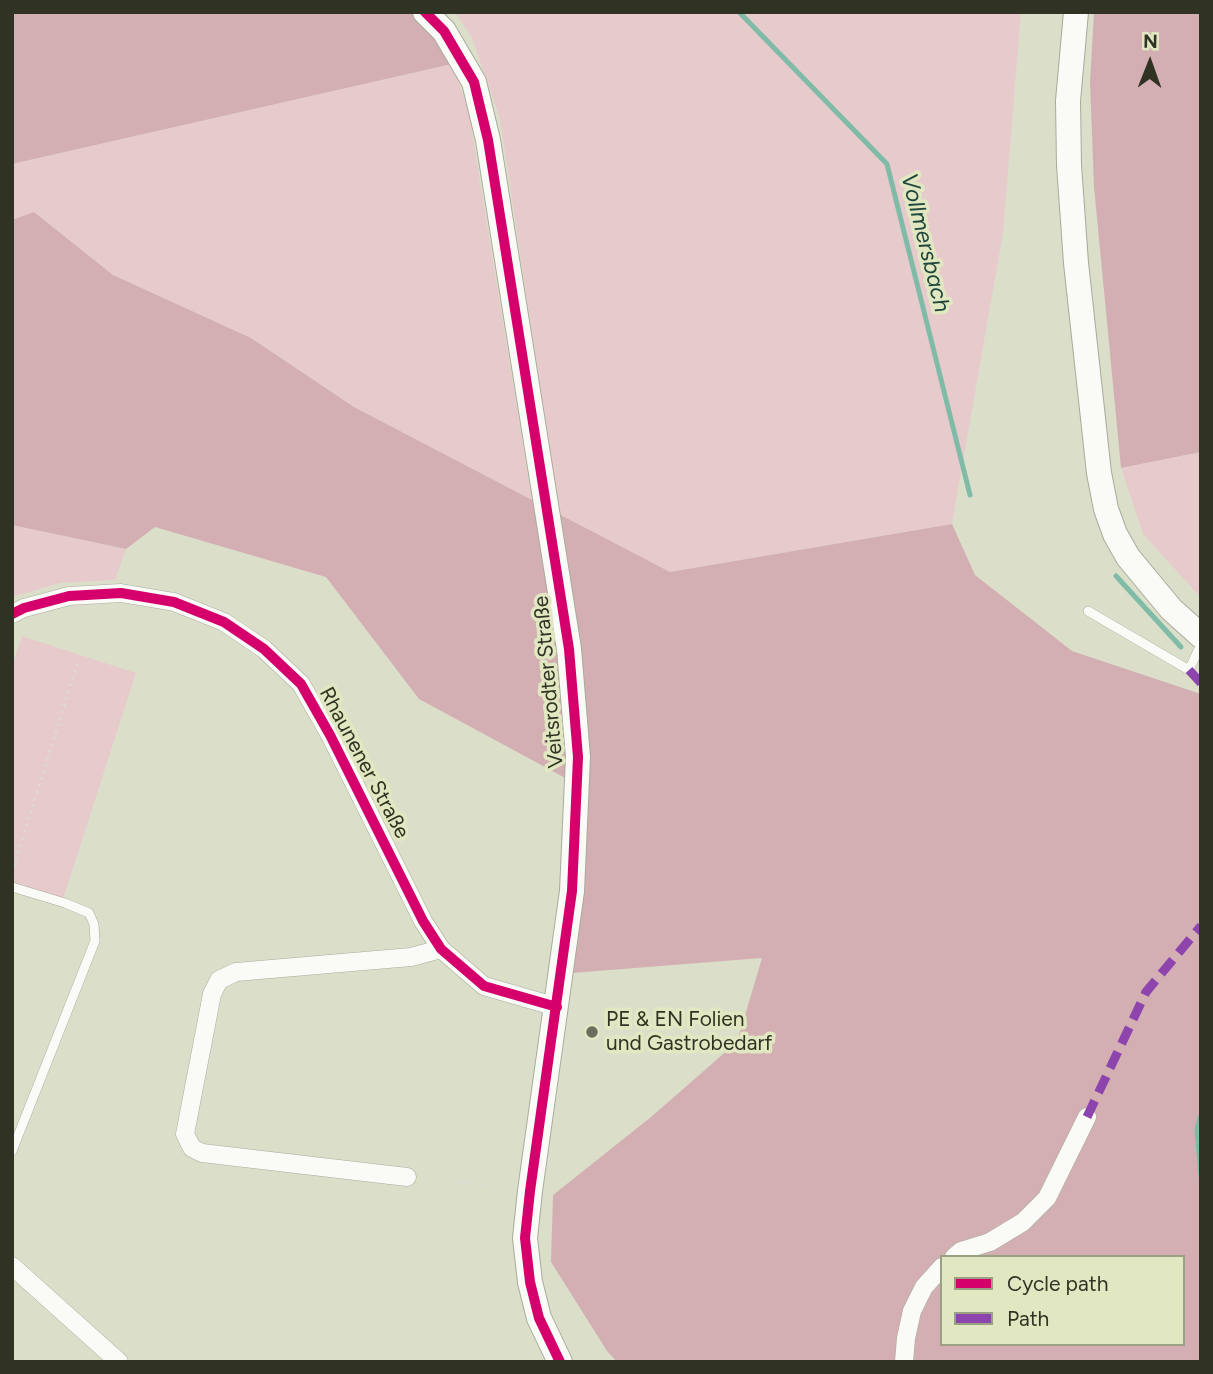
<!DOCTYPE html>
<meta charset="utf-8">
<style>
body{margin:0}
#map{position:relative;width:1213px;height:1374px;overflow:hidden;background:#dbdfca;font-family:Figtree,sans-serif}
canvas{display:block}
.frame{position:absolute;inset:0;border:14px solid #303324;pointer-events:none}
.legend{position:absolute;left:940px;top:1255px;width:245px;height:91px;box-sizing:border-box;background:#e1e8c1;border:2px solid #9aa082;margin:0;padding:9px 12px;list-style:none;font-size:21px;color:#303324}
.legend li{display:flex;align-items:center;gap:14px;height:35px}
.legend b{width:35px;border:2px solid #9aa082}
.north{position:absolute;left:1115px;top:28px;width:70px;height:70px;-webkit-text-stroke:5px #e1e8c1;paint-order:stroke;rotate:1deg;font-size:19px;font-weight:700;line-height:28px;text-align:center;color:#303324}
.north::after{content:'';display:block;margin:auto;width:24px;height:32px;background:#303324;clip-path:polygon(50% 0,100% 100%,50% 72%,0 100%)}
</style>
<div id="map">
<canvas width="1213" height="1374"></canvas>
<div class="frame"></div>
<ul class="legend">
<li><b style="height:9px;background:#d6006c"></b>Cycle path</li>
<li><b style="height:9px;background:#8e44ad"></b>Path</li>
</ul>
<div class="north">N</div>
</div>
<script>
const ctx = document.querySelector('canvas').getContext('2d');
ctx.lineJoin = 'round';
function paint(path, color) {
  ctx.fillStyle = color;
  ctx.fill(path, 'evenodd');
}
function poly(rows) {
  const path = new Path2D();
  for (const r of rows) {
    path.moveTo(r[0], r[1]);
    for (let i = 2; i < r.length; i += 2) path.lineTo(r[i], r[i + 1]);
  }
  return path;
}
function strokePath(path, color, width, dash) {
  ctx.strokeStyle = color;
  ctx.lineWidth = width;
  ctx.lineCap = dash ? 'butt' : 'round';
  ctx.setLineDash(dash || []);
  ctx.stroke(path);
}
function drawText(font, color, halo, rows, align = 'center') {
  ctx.font = font + ' Figtree,sans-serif';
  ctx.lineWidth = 7;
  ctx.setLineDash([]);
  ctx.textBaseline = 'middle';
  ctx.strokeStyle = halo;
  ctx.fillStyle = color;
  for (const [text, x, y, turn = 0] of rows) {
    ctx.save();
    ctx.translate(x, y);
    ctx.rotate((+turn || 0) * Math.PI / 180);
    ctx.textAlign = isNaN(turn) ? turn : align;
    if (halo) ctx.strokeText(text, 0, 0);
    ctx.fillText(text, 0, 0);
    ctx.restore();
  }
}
const green = poly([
 [455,12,1021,12,1003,233,952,524,670,572,559,514,500,119,472,38],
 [452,64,468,108,532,500,354,407,251,338,113,275,34,212,12,220,12,164],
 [1201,452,1201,598,1143,534,1121,468],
 [12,525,126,549,115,580,60,583,12,597],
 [22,636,136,673,63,899,12,882,12,666]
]);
const forest = poly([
 [12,12,412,12,435,38,452,64,12,164],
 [1094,12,1201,12,1201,452,1121,468,1094,187,1090,82],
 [34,212,113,275,251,338,354,407,670,572,952,524,975,575,1072,651,1201,694,1201,1362,617,1362,607,1351,551,1262,553,1195,651,1117,737,1042,762,958,572,973,569,780,419,699,326,577,155,527,126,549,12,525,12,220],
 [942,1257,1183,1257,1183,1344,942,1344]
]);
const stream = poly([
 [739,12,887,164,970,495],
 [1116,576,1181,647],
 [1201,1115,1197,1129,1201,1176]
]);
const path = poly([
 [12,873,78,661],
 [422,1178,509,1188]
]);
const lane = poly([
 [1088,611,1189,670,1201,644],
 [12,887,65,903,89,913,94,924,95,941,12,1151]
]);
const street = poly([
 [12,614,24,608,69,596,121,593,174,602,224,622,264,649,301,684,330,735,423,921,441,949,484,986,557,1007],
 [407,1177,202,1153,192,1148,185,1134,212,994,219,980,236,972,411,957,441,949],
 [954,1257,961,1251,990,1242,1023,1222,1047,1198,1087,1117],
 [12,1266,119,1362],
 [904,1362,906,1338,912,1311,924,1287,942,1267]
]);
const secondary = poly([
 [425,12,444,31,474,82,488,140,569,649,578,757,572,891,530,1191,525,1238,530,1282,539,1318,560,1362],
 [1076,12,1068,101,1069,165,1076,263,1099,473,1106,509,1115,534,1128,557,1171,609,1201,636]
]);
const quiet = poly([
 [1189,670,1201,683],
 [1087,1117,1146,992,1201,926]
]);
const cycleway = poly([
 [425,12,444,31,474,82,488,140,569,649,578,757,572,891,530,1191,525,1238,530,1282,539,1318,560,1362],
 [12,614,24,608,69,596,121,593,174,602,224,622,264,649,301,684,330,735,423,921,441,949,484,986,557,1007]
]);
const markers = [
 [592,1032,7,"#6c6f5e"]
];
const streetNames = [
 ["Veitsrodter Straße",549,682,-95],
 ["Rhaunener Straße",364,763,62]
];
const poiNames = [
 ["PE & EN Folien",606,1020],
 ["und Gastrobedarf",606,1044]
];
const waterNames = [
 ["Vollmersbach",925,243,76]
];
paint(green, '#e7cbcc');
paint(forest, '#d3afb3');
strokePath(stream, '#7fbba6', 5);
strokePath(lane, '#a8ab9a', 10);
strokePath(street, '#a8ab9a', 19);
strokePath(secondary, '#a8ab9a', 26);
strokePath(path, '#dadcd5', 2.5, [2, 5]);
strokePath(lane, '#fafaf7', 9);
strokePath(street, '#fafaf7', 18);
strokePath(secondary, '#fafaf7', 24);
strokePath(quiet, '#8e44ad', 9, [18, 9]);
strokePath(cycleway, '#d6006c', 10);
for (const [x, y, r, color] of markers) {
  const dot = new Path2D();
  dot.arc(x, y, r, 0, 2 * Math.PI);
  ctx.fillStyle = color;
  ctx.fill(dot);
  strokePath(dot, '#e1e8c1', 2.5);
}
drawText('21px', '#303324', '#e1e8c1', streetNames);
drawText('21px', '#303324', '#e1e8c1', poiNames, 'left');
drawText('italic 23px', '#1f463c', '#e1e8c1', waterNames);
</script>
